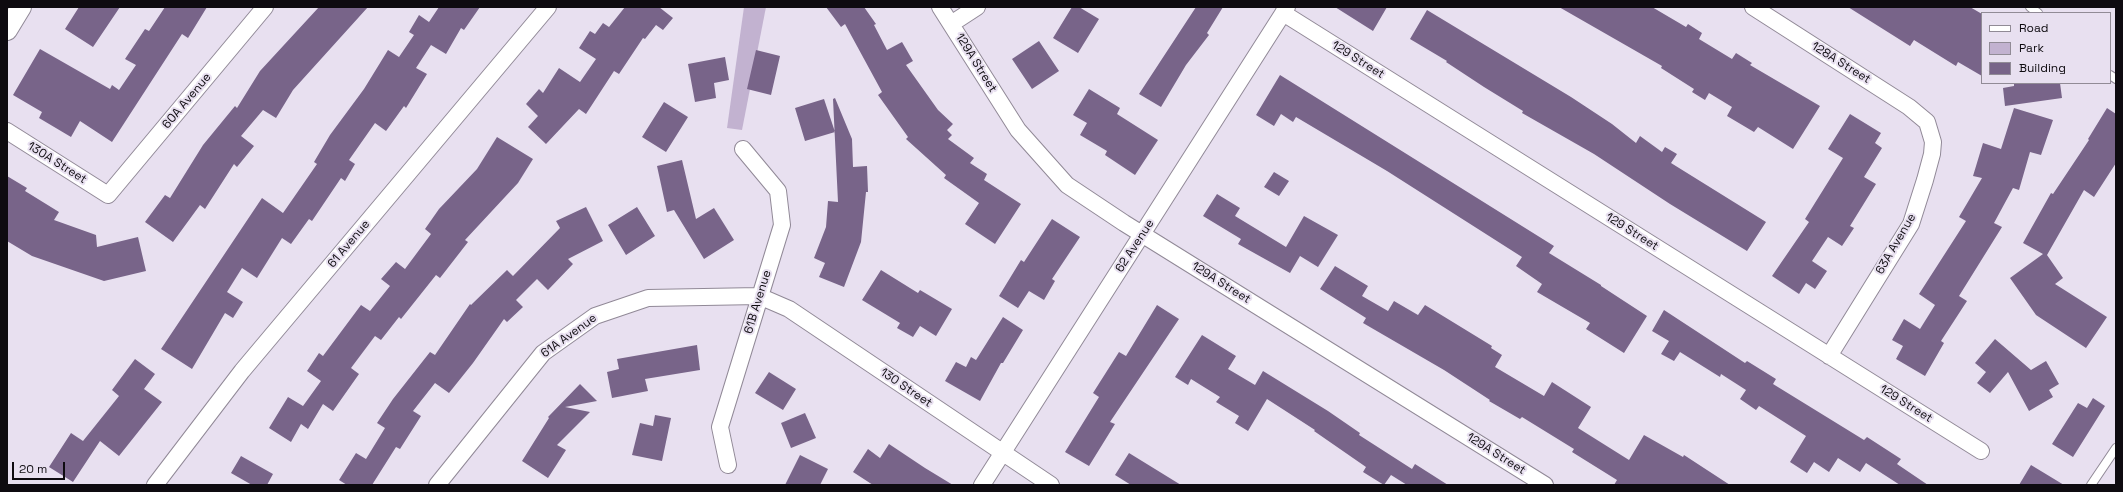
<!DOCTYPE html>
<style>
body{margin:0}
#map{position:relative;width:2123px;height:492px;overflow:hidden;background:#e8e0f0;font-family:"Space Grotesk",sans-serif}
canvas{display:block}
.frame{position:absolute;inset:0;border:8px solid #0e0b10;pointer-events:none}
.legend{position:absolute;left:1981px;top:12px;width:130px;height:72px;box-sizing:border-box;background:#e8e0f0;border:1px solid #918b96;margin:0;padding:5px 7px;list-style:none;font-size:12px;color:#0e0b10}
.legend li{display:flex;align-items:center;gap:8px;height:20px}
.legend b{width:20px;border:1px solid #918b96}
.scale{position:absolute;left:12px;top:462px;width:53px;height:18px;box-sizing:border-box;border:2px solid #0e0b10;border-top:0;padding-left:5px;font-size:12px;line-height:14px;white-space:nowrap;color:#0e0b10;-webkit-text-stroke:3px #e8e0f0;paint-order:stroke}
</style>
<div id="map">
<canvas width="2123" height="492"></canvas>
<div class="frame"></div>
<ul class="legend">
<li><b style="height:5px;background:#fff"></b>Road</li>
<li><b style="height:11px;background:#c2b2d0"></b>Park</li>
<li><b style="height:11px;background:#786489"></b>Building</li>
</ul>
<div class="scale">20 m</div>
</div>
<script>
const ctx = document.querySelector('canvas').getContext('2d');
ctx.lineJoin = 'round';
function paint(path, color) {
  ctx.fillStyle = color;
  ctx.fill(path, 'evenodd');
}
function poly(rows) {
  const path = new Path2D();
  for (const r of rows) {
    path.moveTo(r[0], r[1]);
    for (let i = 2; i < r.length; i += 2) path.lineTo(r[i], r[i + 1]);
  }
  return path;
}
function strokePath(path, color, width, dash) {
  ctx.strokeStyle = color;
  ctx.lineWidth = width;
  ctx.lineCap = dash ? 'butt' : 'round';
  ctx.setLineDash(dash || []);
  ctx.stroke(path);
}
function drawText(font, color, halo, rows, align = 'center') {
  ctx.font = font + ' "Space Grotesk",sans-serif';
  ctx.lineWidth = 4;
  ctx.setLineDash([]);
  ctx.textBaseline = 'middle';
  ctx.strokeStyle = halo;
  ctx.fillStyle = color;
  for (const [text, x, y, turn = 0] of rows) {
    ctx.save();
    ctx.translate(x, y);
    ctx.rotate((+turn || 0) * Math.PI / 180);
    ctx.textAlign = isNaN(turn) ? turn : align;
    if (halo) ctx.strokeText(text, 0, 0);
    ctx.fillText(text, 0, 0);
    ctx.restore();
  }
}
const green = poly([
 [744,7,766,7,742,130,727,128]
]);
const building = poly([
 [79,7,120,7,93,47,65,29],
 [165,7,207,7,188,38,182,34,112,142,80,121,71,137,39,118,42,112,13,95,40,49,110,89,112,85,119,90,136,65,125,59,145,29,149,31],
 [319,7,368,7,293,90,276,118,263,110,241,136,254,146,237,167,234,164,205,209,200,205,173,242,145,222,165,195,170,198,203,145,235,106,237,108,260,71],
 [439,7,480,7,464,30,461,28,446,54,431,45,416,68,427,74,406,108,404,106,386,131,375,123,349,160,355,164,345,181,341,178,312,221,309,219,291,244,282,238,257,278,242,268,227,292,243,302,233,318,225,313,192,369,161,349,262,198,283,213,317,164,314,162,330,135,364,89,388,50,399,57,414,35,409,32,419,15,429,22],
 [625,7,659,7,673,18,663,30,656,25,645,39,643,38,619,74,614,71,586,114,579,109,546,144,528,127,538,116,526,104,539,89,543,93,559,68,580,82,596,59,579,48,590,31,595,34,603,23,609,27],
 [826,7,864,7,876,24,874,25,887,50,902,42,913,61,906,65,938,110,953,124,947,130,952,135,948,139,974,158,970,163,987,174,984,180,1021,204,995,244,965,224,979,203,944,178,946,175,906,139,908,137,878,95,882,92,845,24,841,27],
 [1072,7,1079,7,1099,19,1078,53,1053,38],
 [1196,7,1223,7,1207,33,1209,35,1186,65,1161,107,1139,94],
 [1335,7,1387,7,1373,31],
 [1559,7,1652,7,1686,27,1688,24,1702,33,1699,39,1732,59,1736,53,1752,63,1750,65,1820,106,1793,149,1758,127,1754,132,1727,116,1732,107,1709,93,1705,100,1692,92,1694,89,1661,68,1662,66],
 [1848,7,1970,7,1982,14,1982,76,1958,62,1956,66,1914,40,1910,46],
 [1427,10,1571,97,1612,124,1636,143,1640,136,1662,152,1665,147,1677,154,1671,163,1766,222,1747,251,1670,204,1594,154,1522,113,1523,111,1484,87,1446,62,1447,61,1410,39],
 [1039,41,1059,71,1032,89,1012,59],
 [756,50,780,56,771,95,747,89],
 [725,57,729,80,714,83,716,98,695,102,688,64],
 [1280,75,1554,246,1549,253,1601,285,1601,286,1647,316,1624,353,1586,329,1590,323,1537,292,1542,284,1516,266,1522,257,1387,171,1296,117,1293,122,1281,114,1274,126,1256,115],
 [2014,83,2060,83,2062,98,2005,106,2003,88,2014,86],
 [1089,89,1120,108,1117,114,1158,140,1135,175,1105,155,1107,151,1080,135,1087,123,1073,115],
 [835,98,852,139,853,167,867,166,868,192,866,192,861,242,844,287,819,277,825,263,814,258,826,227,828,201,838,202,833,99],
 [824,99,835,132,805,141,795,108],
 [664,102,688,117,666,152,642,137],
 [2014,108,2053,120,2041,155,2030,152,2019,190,2013,188,1994,223,2002,227,1959,296,1967,301,1941,341,1944,343,1925,376,1896,359,1903,346,1892,340,1904,319,1920,329,1935,305,1919,294,1966,221,1959,217,1982,178,1973,176,1983,143,2001,149],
 [2107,108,2116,114,2116,163,2094,197,2084,190,2047,255,2063,278,2055,284,2107,317,2086,348,2036,315,2010,278,2043,254,2023,243,2051,193,2053,194,2089,140,2088,139],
 [1850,114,1881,133,1875,143,1882,148,1864,177,1876,184,1850,226,1854,228,1842,246,1828,237,1812,261,1827,271,1815,289,1806,283,1799,294,1772,276,1809,222,1805,219,1843,158,1828,149],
 [497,137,533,159,518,183,465,240,468,242,440,278,436,275,401,319,399,317,381,340,375,336,351,368,359,374,333,411,323,404,308,429,301,424,291,442,269,428,288,397,303,406,321,381,307,371,319,353,323,356,361,305,370,311,390,286,381,279,396,262,405,269,431,234,425,229,439,209,477,169],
 [682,160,696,219,714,208,734,240,704,259,674,210,667,212,657,166],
 [1274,172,1289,181,1279,196,1264,187],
 [7,176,27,188,25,191,59,212,54,220,96,235,97,247,138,237,146,271,104,281,32,256,7,241],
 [1217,194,1240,208,1235,216,1286,247,1304,216,1338,235,1318,267,1300,256,1290,273,1238,244,1241,239,1203,216],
 [586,207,603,241,568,259,573,264,548,290,537,279,516,300,523,307,507,322,504,319,473,363,449,393,435,383,413,411,421,416,400,449,396,447,372,485,347,485,339,480,356,453,366,459,385,428,377,423,393,399,430,352,435,355,470,304,471,305,507,270,513,276,560,228,556,221],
 [637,207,655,236,626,255,608,225],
 [1052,219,1080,237,1052,279,1055,281,1044,300,1029,291,1018,308,999,296,1021,260,1024,262],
 [1335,266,1368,286,1362,296,1388,311,1394,301,1418,315,1425,305,1492,346,1491,348,1502,355,1495,367,1544,396,1552,382,1591,407,1578,428,1629,460,1644,435,1683,457,1684,455,1730,485,1614,485,1617,480,1572,452,1574,449,1522,417,1520,419,1489,401,1490,400,1444,370,1363,323,1366,318,1320,289],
 [881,270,918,293,920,290,952,309,936,336,920,326,913,337,897,328,900,323,862,300],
 [1157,305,1179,319,1110,422,1115,424,1089,466,1065,452,1099,397,1093,393,1119,352,1126,356],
 [1664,310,1745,363,1747,361,1776,379,1773,384,1864,440,1867,437,1901,459,1897,464,1928,485,1900,485,1866,463,1860,472,1838,458,1829,472,1814,462,1807,473,1790,462,1806,436,1759,406,1756,410,1740,399,1746,390,1721,374,1720,377,1680,352,1674,361,1661,354,1669,341,1652,331],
 [1003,317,1023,330,1003,363,1001,363,980,401,945,381,956,362,966,367,971,357,976,360],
 [1202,335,1236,356,1228,369,1255,385,1263,371,1328,411,1360,433,1359,435,1412,469,1415,464,1448,485,1407,485,1391,475,1384,485,1363,472,1366,467,1314,431,1315,430,1267,399,1248,431,1235,423,1239,416,1216,402,1220,397,1191,379,1188,385,1175,377],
 [1995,339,2031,370,2046,361,2059,384,2049,390,2053,397,2029,411,2008,372,1990,393,1977,383,1986,372,1975,363],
 [697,345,700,370,645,379,648,391,612,398,607,372,619,369,617,359],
 [135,359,155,374,144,389,162,402,119,456,100,441,73,482,49,467,71,433,83,441,119,396,112,390],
 [769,372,796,389,783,410,755,393],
 [580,384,597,401,565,407,590,412,557,445,566,450,548,478,522,461,549,418,548,417],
 [2093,398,2105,406,2073,457,2052,444,2078,403,2087,408],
 [805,413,816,438,791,448,781,423],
 [655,415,671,418,662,461,632,455,640,423,653,426],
 [889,444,925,468,953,485,873,485,853,472,868,449,880,458],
 [1129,453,1181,485,1131,485,1115,475],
 [800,455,828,469,820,485,785,485],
 [241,456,273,474,267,485,252,485,231,473],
 [2031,465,2064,485,2019,485]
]);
const service = poly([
 [2030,7,2038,13],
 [2110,75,2116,79],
 [2091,485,2116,448]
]);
const minor = poly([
 [940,7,1018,130,1067,185,1124,223,1545,485],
 [1753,7,1909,107,1927,122,1933,142,1932,154,1925,180,1911,224,1829,356],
 [1283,13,1981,451],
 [951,24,977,7],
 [7,131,108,195,265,7],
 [728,465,720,427,782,225,778,191,743,149],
 [155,485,242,371,548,7],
 [437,485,543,353,595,316,648,298,759,296,789,309,1051,485],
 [982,485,1287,7]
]);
const tertiary = poly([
 [7,30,21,7]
]);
const streetNames = [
 ["129 Street",1358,60,32],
 ["129A Street",976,63,58],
 ["128A Street",1841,63,32],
 ["60A Avenue",187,101,-50],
 ["130A Street",57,163,32],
 ["129 Street",1632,232,32],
 ["61 Avenue",349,244,-50],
 ["63A Avenue",1896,244,-60],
 ["62 Avenue",1135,246,-57],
 ["129A Street",1221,283,32],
 ["61B Avenue",758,302,-73],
 ["61A Avenue",569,336,-36],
 ["130 Street",906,388,34],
 ["129 Street",1906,404,32],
 ["129A Street",1496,454,32]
];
paint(green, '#c2b2d0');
paint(building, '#786489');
strokePath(service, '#918997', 10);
strokePath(minor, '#918997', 18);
strokePath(tertiary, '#918997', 22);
strokePath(service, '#fff', 8);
strokePath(minor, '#fff', 16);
strokePath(tertiary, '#fff', 20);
drawText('12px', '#0e0b10', '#e8e0f0', streetNames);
</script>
